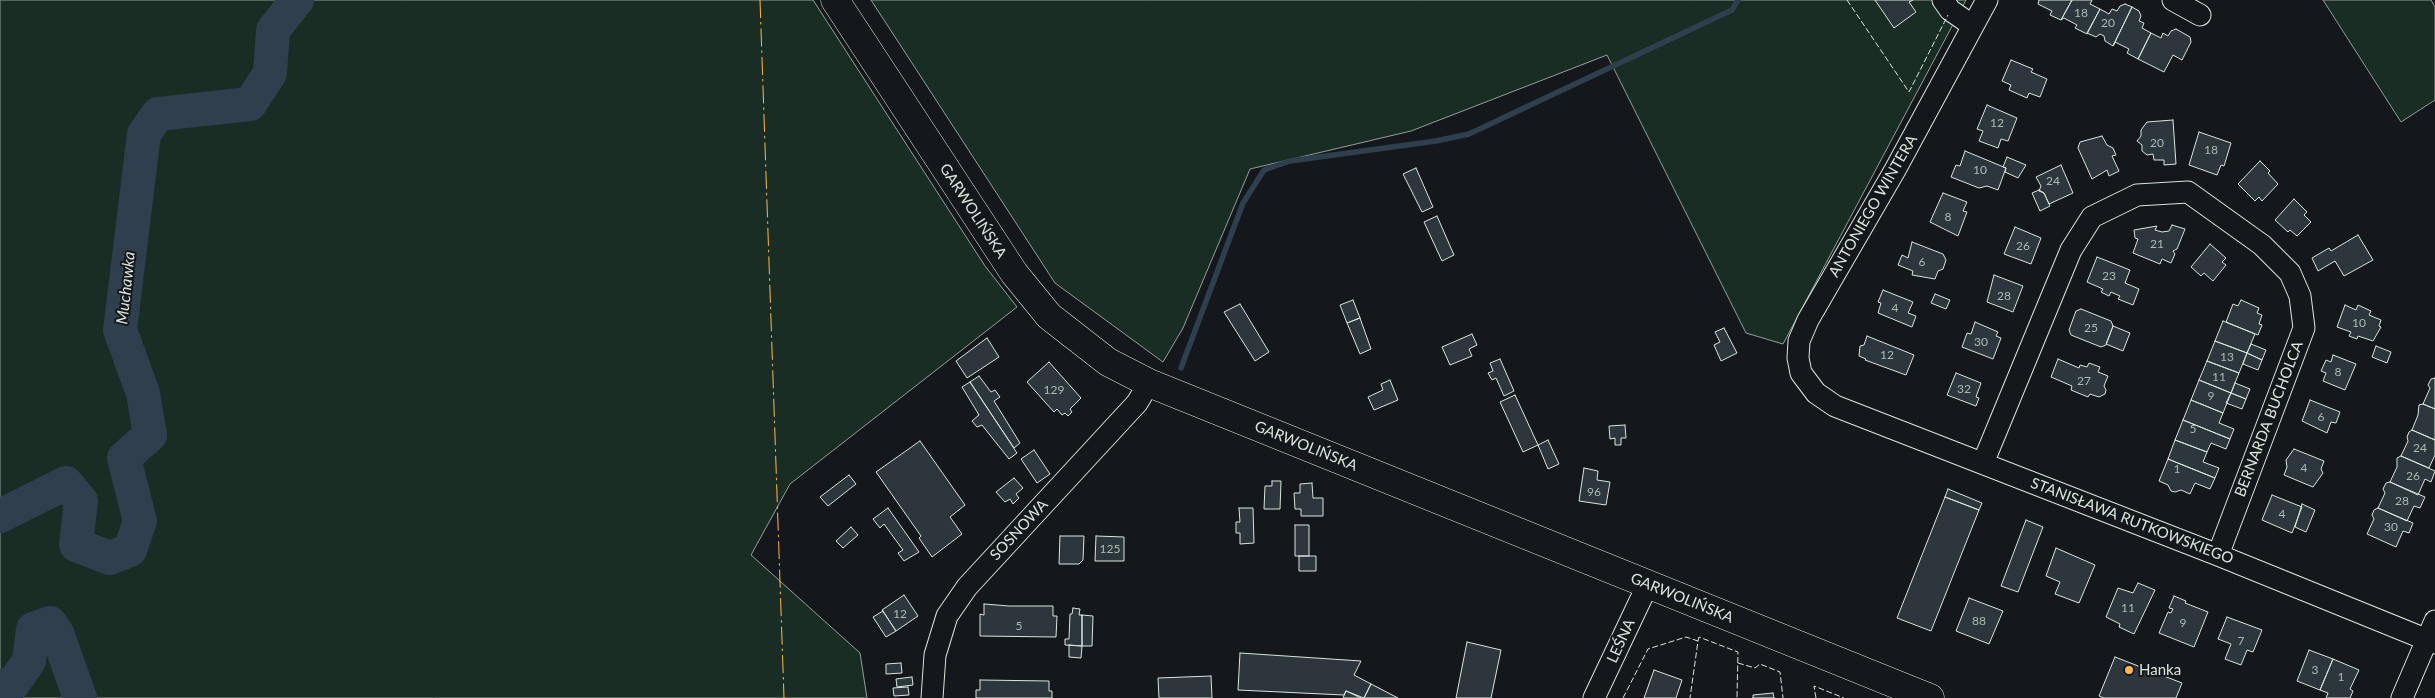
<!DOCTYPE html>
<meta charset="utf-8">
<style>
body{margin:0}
canvas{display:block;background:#14181c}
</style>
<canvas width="2435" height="698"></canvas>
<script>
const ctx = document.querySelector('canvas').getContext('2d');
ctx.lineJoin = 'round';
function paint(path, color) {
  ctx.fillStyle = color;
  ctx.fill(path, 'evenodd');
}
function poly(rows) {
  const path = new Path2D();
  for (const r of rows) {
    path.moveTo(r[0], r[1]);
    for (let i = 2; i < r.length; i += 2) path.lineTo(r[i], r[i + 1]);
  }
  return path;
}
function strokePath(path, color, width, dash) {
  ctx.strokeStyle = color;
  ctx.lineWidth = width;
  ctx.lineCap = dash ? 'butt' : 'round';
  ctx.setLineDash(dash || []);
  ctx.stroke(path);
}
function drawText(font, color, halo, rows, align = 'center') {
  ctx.font = font + ' Lato,sans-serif';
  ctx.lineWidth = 4;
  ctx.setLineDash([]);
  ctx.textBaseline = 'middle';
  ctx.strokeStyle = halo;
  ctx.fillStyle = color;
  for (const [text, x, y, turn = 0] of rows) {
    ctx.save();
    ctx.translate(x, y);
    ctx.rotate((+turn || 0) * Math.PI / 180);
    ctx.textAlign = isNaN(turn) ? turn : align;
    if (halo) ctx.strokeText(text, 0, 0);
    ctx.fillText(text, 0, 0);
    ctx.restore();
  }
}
const green = poly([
 [0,0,813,0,985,266,1017,307,790,484,751,555,860,653,867,698,0,698,0,0],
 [871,0,1966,0,1783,344,1746,333,1607,55,1411,131,1250,169,1183,328,1163,362,1055,283,871,0],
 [2323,0,2431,0,2435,7,2435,100,2401,122,2323,0]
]);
const stream = poly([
 [1181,368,1243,203,1264,170,1290,161,1436,141,1469,134,1732,10,1738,0]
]);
const river = poly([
 [0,516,66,483,81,501,76,545,110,558,130,550,140,521,124,458,150,435,143,393,120,330,144,134,158,114,250,104,270,73,273,30,297,0],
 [0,686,13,684,29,661,33,629,50,623,57,633,80,698]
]);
const building = poly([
 [1875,0,1913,0,1909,2,1916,12,1894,28,1875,0],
 [2039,0,2072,0,2061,20,2050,15,2052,11,2038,4,2039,0],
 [2072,0,2092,0,2090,4,2100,9,2087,34,2075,28,2077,25,2064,18,2061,20,2072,0],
 [2125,4,2132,7,2113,46,2105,41,2104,36,2100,34,2096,37,2087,33,2100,9,2109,14,2112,9,2117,11,2120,6,2125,4],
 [2132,7,2139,11,2141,16,2139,21,2144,23,2142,28,2151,33,2138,59,2127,53,2129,49,2115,42,2113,46,2132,7],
 [2176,29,2190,37,2191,42,2182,60,2173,55,2164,72,2138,59,2151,33,2161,38,2163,33,2168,36,2171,31,2176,29],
 [2011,60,2033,69,2031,72,2047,79,2040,97,2029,93,2027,98,2009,90,2011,85,2002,81,2011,60],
 [1987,105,2017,118,2008,141,2001,139,1998,148,1979,141,1983,131,1977,129,1987,105],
 [2173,120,2176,164,2164,165,2164,160,2154,160,2153,154,2147,155,2142,151,2142,145,2137,141,2141,136,2141,130,2147,122,2173,120],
 [2199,132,2231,143,2224,166,2221,165,2217,175,2189,165,2199,132],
 [2102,136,2107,145,2113,148,2116,155,2112,156,2119,171,2109,176,2107,170,2092,179,2078,148,2080,142,2102,136],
 [1965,151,2006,168,1998,190,1987,186,1979,188,1951,177,1956,165,1960,166,1965,151],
 [2007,157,2026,165,2018,178,2005,172,2006,168,2003,167,2007,157],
 [2260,161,2270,171,2268,173,2278,184,2262,201,2259,197,2255,201,2238,184,2260,161],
 [2061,165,2073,193,2049,204,2044,193,2039,191,2041,186,2036,177,2061,165],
 [1416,168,1433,207,1422,212,1403,174,1416,168],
 [2039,190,2044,193,2050,206,2040,211,2032,193,2039,190],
 [1943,193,1967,202,1963,211,1967,212,1958,236,1930,222,1943,193],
 [2294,199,2307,212,2304,215,2311,222,2297,236,2290,230,2288,232,2275,220,2294,199],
 [1437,216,1454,255,1442,261,1424,222,1437,216],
 [2172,225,2185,229,2177,249,2173,251,2175,254,2171,263,2162,259,2160,264,2133,253,2138,239,2135,238,2134,230,2157,226,2155,230,2162,232,2169,231,2172,225],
 [2015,227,2041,238,2031,264,2004,254,2015,227],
 [2358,235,2373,260,2344,276,2335,261,2318,271,2312,258,2329,248,2331,251,2358,235],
 [1912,242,1943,254,1946,260,1943,269,1938,271,1935,279,1912,275,1913,271,1898,265,1902,255,1908,258,1912,242],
 [2210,244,2226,258,2222,262,2226,265,2213,281,2204,273,2201,276,2191,267,2210,244],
 [2097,257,2130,270,2125,283,2139,289,2133,305,2118,299,2120,296,2111,292,2109,296,2101,292,2103,289,2087,282,2097,257],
 [1994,275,2023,286,2013,312,1987,302,1994,275],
 [1883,290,1913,302,1908,313,1916,316,1912,327,1878,313,1881,303,1878,302,1883,290],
 [1935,294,1950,300,1946,309,1931,303,1935,294],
 [1353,300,1360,318,1347,323,1340,305,1353,300],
 [2241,300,2259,308,2257,313,2262,315,2259,324,2262,325,2258,335,2226,322,2233,304,2238,306,2241,300],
 [1240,304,1269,352,1255,361,1224,312,1240,304],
 [2345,305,2356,310,2358,305,2371,311,2369,315,2381,320,2379,326,2381,327,2373,341,2358,336,2357,339,2349,336,2351,332,2337,327,2345,305],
 [2081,309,2111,321,2113,326,2106,345,2101,347,2071,335,2069,330,2076,311,2081,309],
 [1360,318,1371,349,1360,354,1347,323,1360,318],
 [2223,321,2255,334,2247,353,2215,341,2223,321],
 [1975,322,1998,332,1996,336,2001,338,1993,359,1962,347,1967,333,1971,334,1975,322],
 [2113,326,2130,333,2123,351,2106,344,2113,326],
 [1724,328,1737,353,1721,361,1714,345,1720,342,1715,332,1724,328],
 [1472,334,1477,345,1469,349,1472,356,1450,365,1442,347,1472,334],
 [1867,336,1914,355,1906,375,1865,360,1866,359,1859,356,1860,346,1864,345,1867,336],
 [987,338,999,357,967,378,956,361,987,338],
 [2215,341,2247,353,2239,373,2207,361,2215,341],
 [2251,344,2266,350,2262,360,2247,353,2251,344],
 [2376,346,2391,352,2387,363,2372,357,2376,346],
 [2247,353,2262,360,2258,370,2243,364,2247,353],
 [2333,355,2356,364,2345,390,2323,381,2326,373,2321,371,2326,360,2331,362,2333,355],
 [1500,359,1514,391,1504,396,1496,378,1492,380,1488,373,1493,371,1490,363,1500,359],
 [2058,359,2079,368,2080,365,2087,367,2089,363,2100,367,2098,372,2108,376,2104,386,2106,390,2105,394,2099,397,2090,394,2088,397,2071,390,2072,386,2051,377,2058,359],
 [2207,361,2239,373,2231,393,2199,380,2207,361],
 [1049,362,1081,398,1070,409,1072,412,1068,416,1065,413,1062,415,1057,409,1054,412,1027,382,1049,362],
 [1956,373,1981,383,1976,397,1979,398,1976,406,1947,395,1956,373],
 [979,376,991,392,995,390,1000,397,994,401,1020,443,1014,448,970,382,979,376],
 [2435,378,2435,409,2423,404,2430,388,2428,385,2431,379,2435,378],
 [1390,380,1398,400,1374,410,1368,397,1383,390,1381,384,1390,380],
 [2199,380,2231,393,2223,413,2191,400,2199,380],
 [970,382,1017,453,1009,459,982,425,977,427,972,421,979,415,962,387,970,382],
 [2235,383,2250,389,2246,399,2231,393,2235,383],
 [2231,393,2246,399,2242,409,2226,403,2231,393],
 [1515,395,1538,445,1523,452,1500,402,1515,395],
 [2191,400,2223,413,2219,423,2234,429,2230,439,2183,420,2191,400],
 [2310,400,2340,412,2336,423,2331,422,2327,433,2302,421,2310,400],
 [2423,404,2435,409,2435,440,2412,430,2418,415,2419,405,2423,404],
 [2183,420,2230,439,2226,449,2211,443,2207,452,2175,440,2183,420],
 [1625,425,1626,438,1621,438,1621,445,1615,445,1615,438,1610,439,1609,426,1625,425],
 [2412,430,2435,440,2435,455,2429,468,2401,456,2408,441,2407,437,2409,432,2412,430],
 [1548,440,1559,464,1548,469,1538,445,1548,440],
 [2175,440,2207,452,2203,462,2219,468,2215,478,2168,459,2175,440],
 [920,441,965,505,950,517,962,534,932,557,919,538,921,536,876,472,920,441],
 [2294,449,2324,461,2321,469,2323,473,2313,487,2284,475,2287,467,2286,460,2294,449],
 [1034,450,1050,474,1037,483,1021,459,1034,450],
 [2401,456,2435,471,2431,482,2425,479,2418,495,2390,482,2397,467,2397,458,2401,456],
 [2168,459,2215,478,2210,489,2195,483,2190,494,2181,490,2175,492,2171,491,2168,485,2159,481,2168,459],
 [1584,468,1598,471,1597,480,1610,482,1606,505,1579,501,1584,468],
 [849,475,856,484,828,506,820,497,849,475],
 [1014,478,1023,488,1016,494,1019,498,1013,504,1010,499,1005,502,996,492,1014,478],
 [1272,481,1281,481,1280,509,1264,509,1265,486,1272,486,1272,481],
 [2390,482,2425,497,2420,508,2414,506,2407,521,2378,508,2385,493,2383,489,2386,483,2390,482],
 [1312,483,1313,498,1323,498,1323,516,1301,516,1301,509,1295,509,1294,493,1300,493,1300,484,1312,483],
 [1948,489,1982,503,1979,510,1945,497,1948,489],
 [2272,495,2302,507,2292,533,2262,520,2272,495],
 [1945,497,1979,510,1931,631,1897,618,1945,497],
 [2302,504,2315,510,2306,532,2295,527,2302,504],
 [888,508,919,552,904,561,898,553,903,550,884,524,880,528,873,519,888,508],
 [1239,508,1253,508,1254,543,1240,544,1240,533,1236,533,1236,522,1240,522,1239,508],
 [2378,508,2413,523,2409,533,2403,531,2396,547,2367,534,2374,519,2372,515,2374,510,2378,508],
 [2026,520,2043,527,2018,592,2001,586,2026,520],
 [1295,525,1309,525,1309,556,1295,556,1295,525],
 [851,527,858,535,843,548,836,541,851,527],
 [1060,536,1084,536,1083,560,1079,564,1059,564,1060,536],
 [1096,536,1124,537,1124,561,1095,561,1096,536],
 [2056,548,2095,565,2079,603,2055,594,2060,582,2046,576,2056,548],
 [1299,556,1316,556,1316,571,1299,571,1299,556],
 [2138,583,2155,590,2134,634,2119,627,2120,624,2106,617,2118,588,2133,593,2138,583],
 [904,595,918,616,896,631,882,610,904,595],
 [2174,596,2186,601,2185,603,2208,612,2194,647,2159,633,2168,612,2171,613,2173,609,2169,608,2174,596],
 [1969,598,2003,611,1989,644,1956,631,1969,598],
 [984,604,1009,606,1053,606,1053,616,1057,616,1056,637,980,636,980,614,984,615,984,604],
 [1073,608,1080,609,1079,615,1082,615,1082,646,1065,645,1065,639,1069,639,1070,614,1072,614,1073,608],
 [883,611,896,631,886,637,873,617,883,611],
 [1082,615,1093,616,1092,646,1082,646,1082,615],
 [2227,617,2262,630,2253,652,2247,650,2241,665,2225,659,2231,644,2218,639,2227,617],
 [1467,642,1501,650,1491,698,1456,698,1467,642],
 [1069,645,1082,646,1081,658,1069,657,1069,645],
 [2309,650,2333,659,2320,690,2297,681,2309,650],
 [1240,653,1361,661,1354,675,1371,684,1364,698,1346,691,1344,695,1238,690,1240,653],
 [2115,657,2182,683,2176,698,2104,698,2099,696,2115,657],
 [2333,659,2359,670,2350,689,2353,691,2350,698,2326,698,2328,693,2320,690,2333,659],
 [901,663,902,673,886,674,886,664,901,663],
 [1654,670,1682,680,1676,698,1644,698,1654,670],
 [1211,676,1212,698,1159,698,1158,678,1211,676],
 [912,677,913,685,897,687,896,679,912,677],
 [980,680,1049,681,1049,691,1052,691,1052,698,976,698,976,690,980,690,980,680],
 [1371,684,1398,698,1364,698,1371,684],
 [908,687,909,695,894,696,893,688,908,687],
 [1346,691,1361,698,1343,698,1346,691],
 [1773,693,1774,698,1753,698,1753,695,1773,693]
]);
const minor = poly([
 [1943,0,1950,10,1973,26],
 [1987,0,1895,170,1808,320,1799,341,1798,358,1801,373,1816,393,1835,406,2218,555,2435,643],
 [2173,0,2200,15],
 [1983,463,2071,250,2092,217,2137,195,2188,192,2262,245,2290,273,2300,296,2304,328,2218,555],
 [932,698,935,655,947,616,967,587,1137,403,1149,383],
 [1594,698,1648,584],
 [2402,698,2435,621]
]);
const major = poly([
 [835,0,1014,273,1049,316,1108,362,1149,383,1930,698]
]);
const fence = poly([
 [1847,0,1909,92,1948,15],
 [1698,641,1699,637,1738,652,1737,698],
 [1738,663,1755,668,1760,664,1780,672,1783,698],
 [1623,698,1648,649,1686,637,1698,641,1690,698],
 [1816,698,1814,686,1844,698]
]);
const power = poly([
 [760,0,784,698]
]);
const markers = [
 [2129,670,5,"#ffb74d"]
];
const numberNames = [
 ["18",2081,13],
 ["20",2108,23],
 ["12",1997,123],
 ["20",2157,143],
 ["18",2211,150],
 ["10",1980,170],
 ["24",2053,181],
 ["8",1948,217],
 ["21",2157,244],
 ["26",2023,246],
 ["6",1922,262],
 ["23",2109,276],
 ["28",2004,296],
 ["4",1895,308],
 ["10",2359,323],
 ["25",2091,328],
 ["30",1981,342],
 ["12",1887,355],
 ["13",2227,357],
 ["8",2338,372],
 ["11",2219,377],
 ["27",2084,381],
 ["32",1964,389],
 ["129",1054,390],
 ["9",2211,396],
 ["6",2321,417],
 ["5",2193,429],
 ["24",2420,448],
 ["4",2304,468],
 ["1",2177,469],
 ["26",2413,476],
 ["96",1594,492],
 ["28",2402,501],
 ["4",2282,514],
 ["30",2391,527],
 ["125",1110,549],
 ["11",2128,608],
 ["12",900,614],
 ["88",1979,621],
 ["9",2183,623],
 ["5",1019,626],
 ["7",2241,641],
 ["3",2315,670],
 ["1",2341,677]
];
const streetNames = [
 ["ANTONIEGO WINTERA",1873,206,-60],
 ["GARWOLIŃSKA",973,211,57],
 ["BERNARDA BUCHOLCA",2269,419,-69],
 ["GARWOLIŃSKA",1306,446,22],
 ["STANISŁAWA RUTKOWSKIEGO",2132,521,21],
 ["SOSNOWA",1019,530,-47],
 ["GARWOLIŃSKA",1682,598,22],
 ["LEŚNA",1621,641,-65]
];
const poiNames = [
 ["Hanka",2139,670]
];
const waterNames = [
 ["Muchawka",126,288,-84]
];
paint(green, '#1a2d24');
strokePath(green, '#939e99', 1);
strokePath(stream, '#2f3f4d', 5.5);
strokePath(river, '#2f3f4d', 34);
paint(building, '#2c363c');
strokePath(building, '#d8e6dc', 1);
strokePath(minor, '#d8e6dc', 23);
strokePath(major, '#d8e6dc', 29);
strokePath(minor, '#14181c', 21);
strokePath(major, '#14181c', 28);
strokePath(fence, '#d8e6dc', 1, [6, 2.5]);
strokePath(power, '#ffb74d', 1, [18, 4, 2.5, 4]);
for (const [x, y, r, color] of markers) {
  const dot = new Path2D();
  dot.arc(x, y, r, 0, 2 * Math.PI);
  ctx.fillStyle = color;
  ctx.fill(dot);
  strokePath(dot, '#14181c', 2);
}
drawText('12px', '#adbab4', null, numberNames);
drawText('15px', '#d8e6dc', '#14181c', streetNames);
drawText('15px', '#d8e6dc', '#14181c', poiNames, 'left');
drawText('italic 16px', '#d8e6dc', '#14181c', waterNames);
</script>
